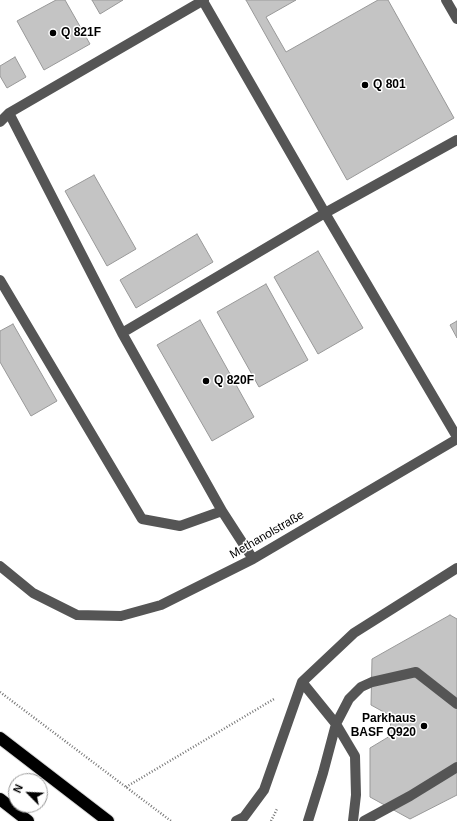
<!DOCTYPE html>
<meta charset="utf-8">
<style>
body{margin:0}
#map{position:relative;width:457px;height:821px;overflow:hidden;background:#fff;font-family:Arial,sans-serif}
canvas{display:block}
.north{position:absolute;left:8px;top:773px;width:40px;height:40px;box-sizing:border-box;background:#fff;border:1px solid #999;border-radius:50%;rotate:294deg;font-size:11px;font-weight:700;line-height:16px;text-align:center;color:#000}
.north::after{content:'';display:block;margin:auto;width:14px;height:18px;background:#000;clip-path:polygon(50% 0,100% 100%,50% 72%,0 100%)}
</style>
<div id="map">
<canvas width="457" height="821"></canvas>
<div class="north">N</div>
</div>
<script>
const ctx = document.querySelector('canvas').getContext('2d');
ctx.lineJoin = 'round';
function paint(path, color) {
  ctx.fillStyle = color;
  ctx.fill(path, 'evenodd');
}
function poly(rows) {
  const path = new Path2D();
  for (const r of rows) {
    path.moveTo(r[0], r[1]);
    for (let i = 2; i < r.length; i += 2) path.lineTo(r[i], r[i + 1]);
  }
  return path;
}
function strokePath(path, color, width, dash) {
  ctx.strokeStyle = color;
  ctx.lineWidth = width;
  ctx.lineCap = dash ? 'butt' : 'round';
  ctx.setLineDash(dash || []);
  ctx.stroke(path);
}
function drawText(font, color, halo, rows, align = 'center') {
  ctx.font = font + ' Arial,sans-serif';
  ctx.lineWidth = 3;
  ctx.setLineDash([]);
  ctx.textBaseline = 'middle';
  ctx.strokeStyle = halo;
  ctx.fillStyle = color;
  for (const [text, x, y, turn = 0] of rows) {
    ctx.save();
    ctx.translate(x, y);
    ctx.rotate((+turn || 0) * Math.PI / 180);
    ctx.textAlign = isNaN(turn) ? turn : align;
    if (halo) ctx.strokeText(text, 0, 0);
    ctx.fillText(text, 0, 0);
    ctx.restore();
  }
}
const building = poly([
 [56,0,65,0,90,44,44,70,17,21,56,0],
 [92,0,123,0,100,14,92,0],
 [246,0,296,0,266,17,286,52,378,0,388,0,454,118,347,180,246,0],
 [15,57,26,77,7,88,0,76,0,66,15,57],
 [94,175,136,249,107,266,65,191,94,175],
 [197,234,213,262,136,308,120,280,197,234],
 [318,251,363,328,318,354,274,277,318,251],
 [266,284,308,360,259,387,217,312,266,284],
 [200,320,254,417,212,441,157,345,200,320],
 [457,321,457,338,450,325,457,321],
 [13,324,57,401,31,416,0,362,0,331,13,324],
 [450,615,457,619,457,795,410,819,370,797,370,748,390,736,391,716,371,705,372,659,450,615]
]);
const path = poly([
 [0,692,171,821],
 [126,787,274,699],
 [271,821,277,809]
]);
const minor = poly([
 [446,0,457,19],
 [203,1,325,213,457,437],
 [9,113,122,333,222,511,253,559],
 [0,122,9,113,204,0],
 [0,280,142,519,180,526,222,511],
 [122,333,325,213,457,140],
 [0,566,33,593,77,615,121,616,161,605,253,559,457,439],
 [302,682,336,724,355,756,356,795,353,821],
 [236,821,244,817,264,790,302,682,354,633,457,568],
 [308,821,323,773,336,724,349,699,361,687,372,682,416,672,457,704],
 [364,821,410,796,457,767]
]);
const highway = poly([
 [0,738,108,821],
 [0,799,28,821]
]);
const markers = [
 [53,33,4,"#000"],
 [365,85,4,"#000"],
 [206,381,4,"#000"],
 [424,726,4,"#000"]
];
const poiNames = [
 ["Q 821F",61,33],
 ["Q 801",373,85],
 ["Q 820F",214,381],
 ["Parkhaus",416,719,"right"],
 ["BASF Q920",416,733,"right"]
];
const streetNames = [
 ["Methanolstraße",267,535,-30]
];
paint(building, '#c4c4c4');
strokePath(building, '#999', 1);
strokePath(highway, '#dbdbdb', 14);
strokePath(path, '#777', 2.5, [1, 2]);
strokePath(minor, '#555', 10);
strokePath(highway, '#000', 12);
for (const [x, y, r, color] of markers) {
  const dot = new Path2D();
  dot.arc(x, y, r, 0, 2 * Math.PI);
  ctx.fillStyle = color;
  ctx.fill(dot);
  strokePath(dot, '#fff', 1.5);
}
drawText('bold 12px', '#000', '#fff', poiNames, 'left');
drawText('12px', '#000', '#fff', streetNames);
</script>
